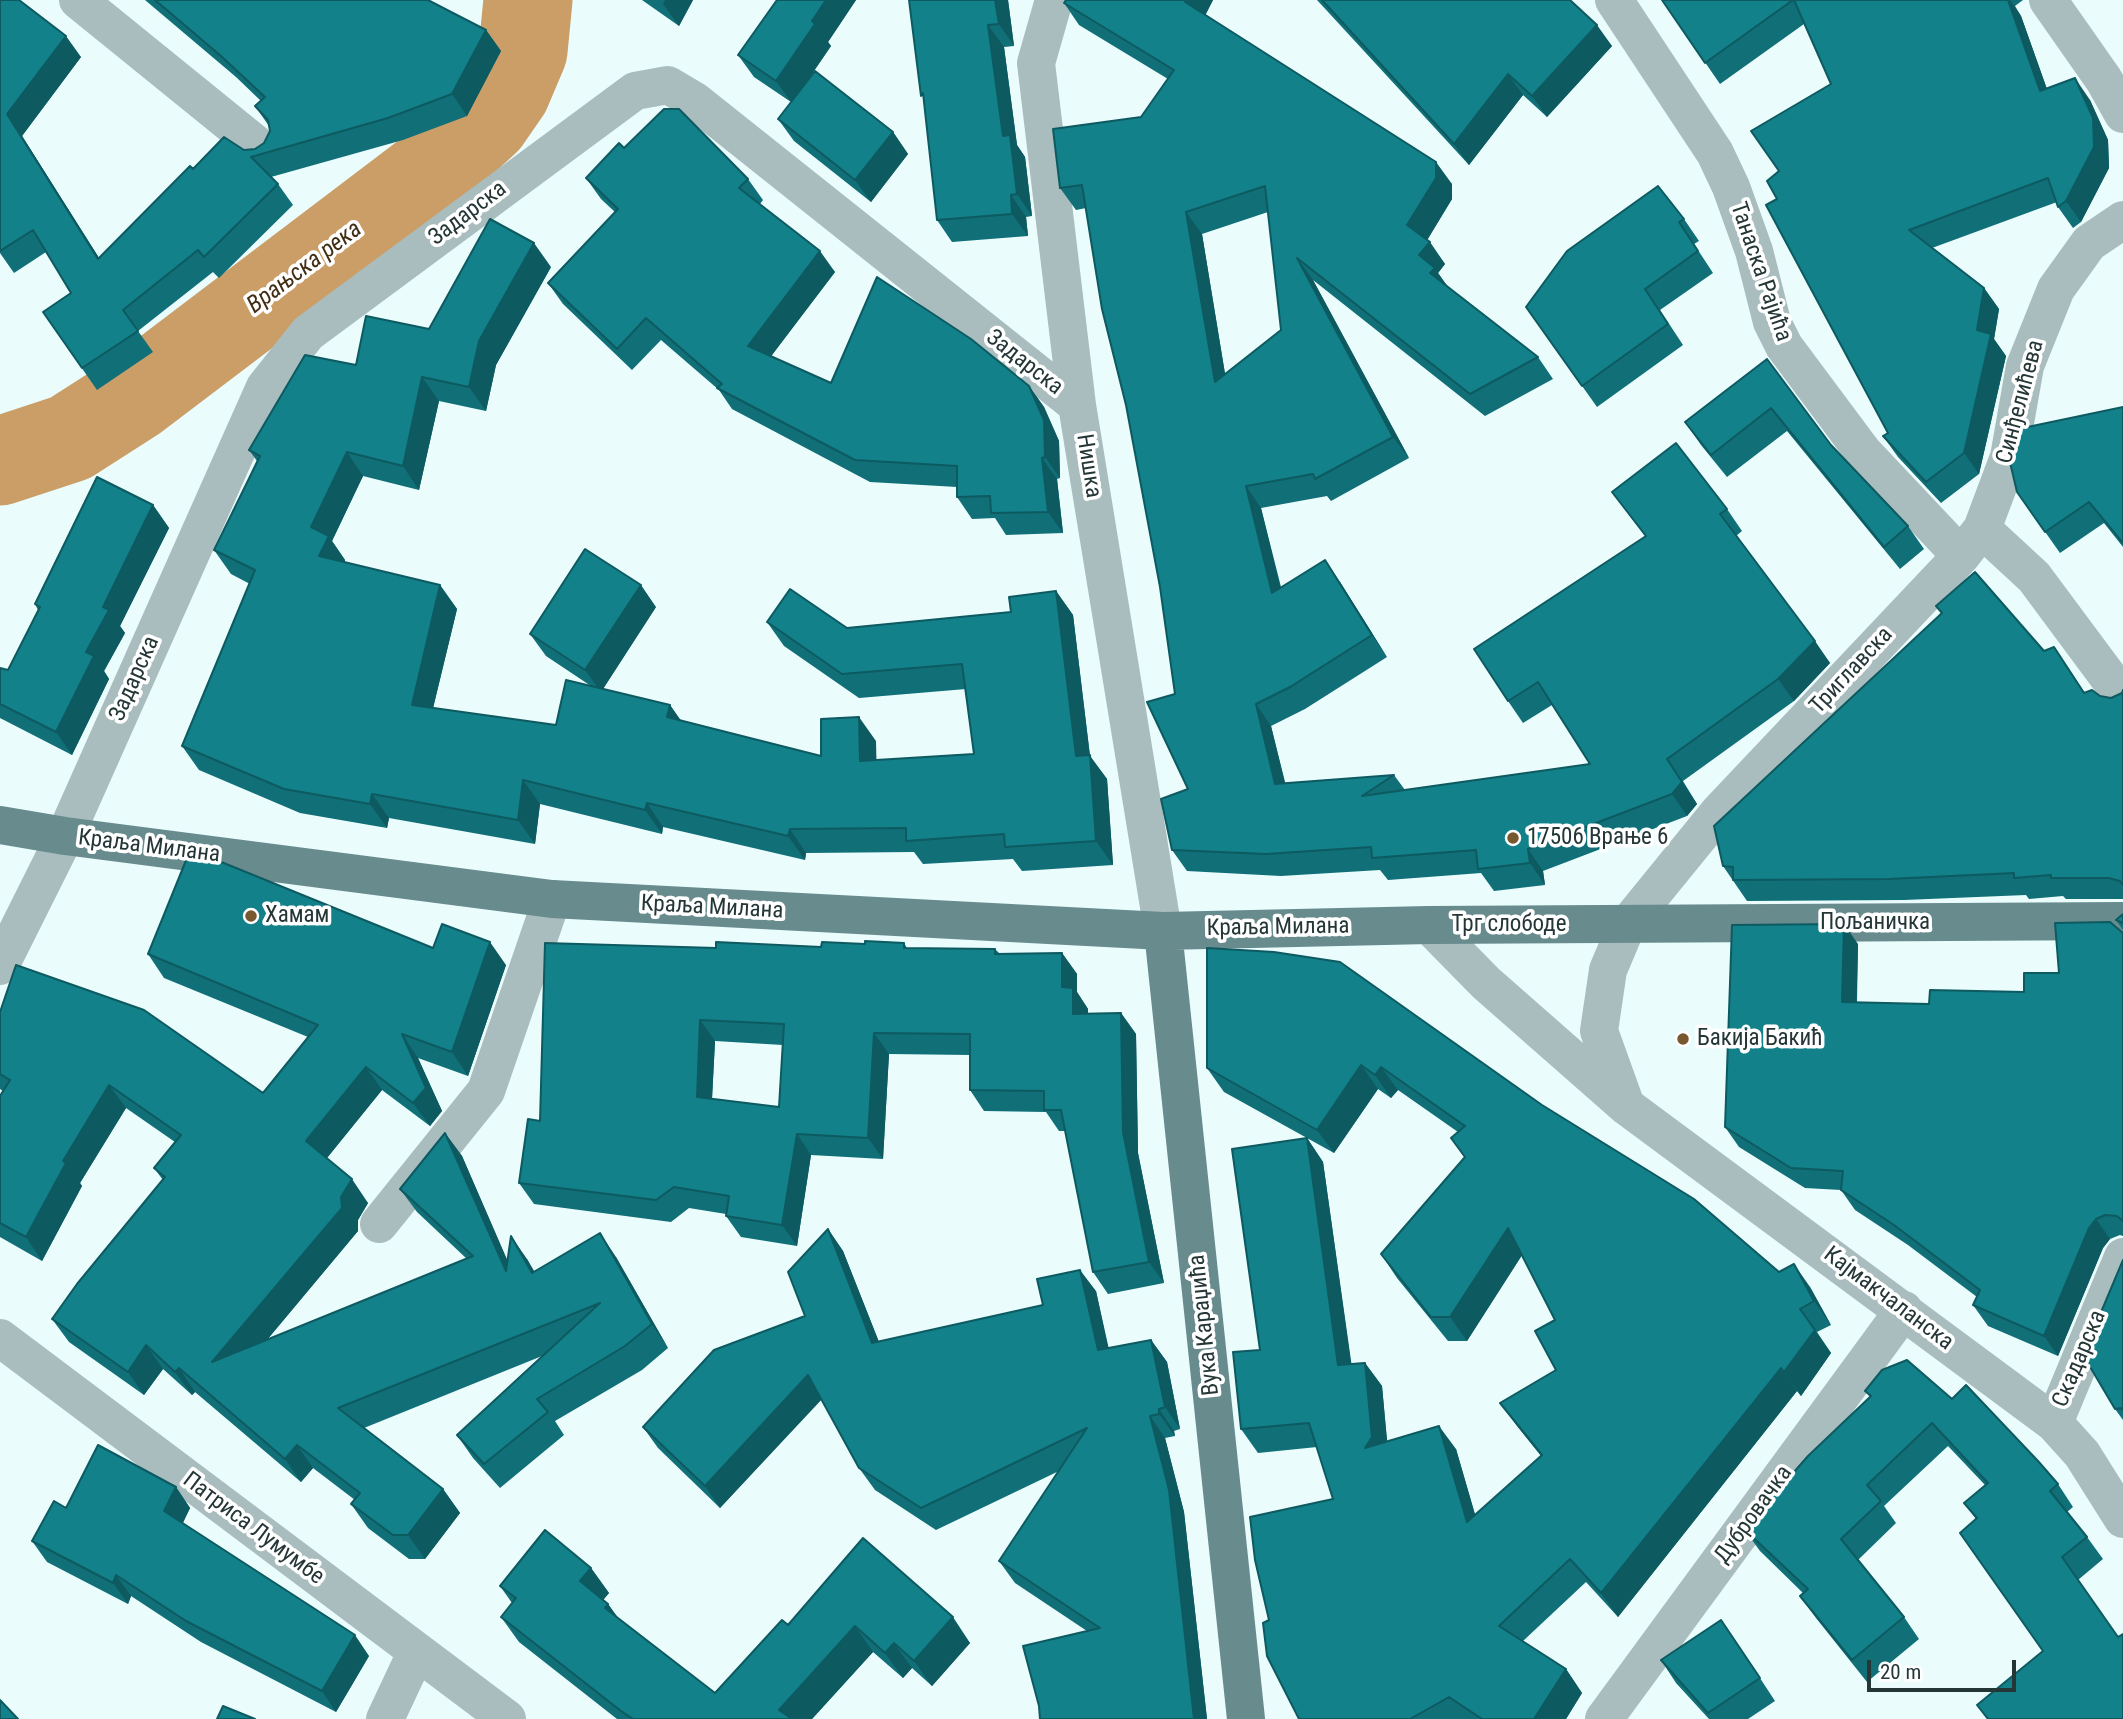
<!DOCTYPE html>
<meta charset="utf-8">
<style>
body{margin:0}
#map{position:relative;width:2123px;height:1719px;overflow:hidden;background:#ebfcfd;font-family:"Roboto Condensed",sans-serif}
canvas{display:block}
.scale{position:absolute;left:1867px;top:1660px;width:149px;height:32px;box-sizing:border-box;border:4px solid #253637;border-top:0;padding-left:9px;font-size:21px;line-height:24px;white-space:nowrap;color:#253637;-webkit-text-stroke:5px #fff;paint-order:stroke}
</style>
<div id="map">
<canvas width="2123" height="1719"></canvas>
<div class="scale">20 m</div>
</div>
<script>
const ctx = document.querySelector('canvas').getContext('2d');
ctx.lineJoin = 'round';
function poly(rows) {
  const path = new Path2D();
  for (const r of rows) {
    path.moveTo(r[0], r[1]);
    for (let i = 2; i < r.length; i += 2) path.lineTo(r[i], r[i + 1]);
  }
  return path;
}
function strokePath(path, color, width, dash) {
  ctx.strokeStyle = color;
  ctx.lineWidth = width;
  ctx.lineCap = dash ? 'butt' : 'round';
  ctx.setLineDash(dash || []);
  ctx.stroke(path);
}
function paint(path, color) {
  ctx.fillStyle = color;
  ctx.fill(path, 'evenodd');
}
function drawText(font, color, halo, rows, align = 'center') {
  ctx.font = font + ' "Roboto Condensed",sans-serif';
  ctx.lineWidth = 7;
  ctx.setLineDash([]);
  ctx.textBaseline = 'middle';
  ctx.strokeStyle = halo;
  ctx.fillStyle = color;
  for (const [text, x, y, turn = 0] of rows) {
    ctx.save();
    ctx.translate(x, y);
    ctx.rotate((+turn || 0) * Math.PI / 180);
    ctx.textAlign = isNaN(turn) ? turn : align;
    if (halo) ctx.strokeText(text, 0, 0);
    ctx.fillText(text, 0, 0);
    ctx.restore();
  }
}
const river = poly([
 [0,461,70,438,134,397,424,177,486,120,506,91,523,51,528,0]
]);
const minor = poly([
 [78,0,263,150],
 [1054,0,1036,63,1077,405,1163,931],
 [1614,0,1715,153,1731,187,1754,251,1772,322,1784,346,1863,452,1961,556],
 [2048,0,2104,80,2123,114],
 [1982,529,2034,577,2123,697],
 [1429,925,1486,983,1626,1106,2054,1423,2082,1454,2123,1519],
 [0,966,65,836,265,387,308,333,635,91,668,85,695,101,1077,405],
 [1626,1106,1599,1031,1608,970,1627,925,1719,812,1961,556,1982,529,2009,457,2025,366,2056,289,2089,243,2123,220],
 [379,1224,486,1091,552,899],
 [0,1338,507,1719],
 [2054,1423,2123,1257],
 [385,1719,416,1653],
 [1604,1719,1904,1310]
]);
const major = poly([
 [0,825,65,836,552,899,1163,931,1429,925,2123,921],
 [1163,931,1246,1719]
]);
const wall = poly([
 [0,0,81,57,22,136,99,258,193,169,244,150,255,149,264,143,270,131,269,126,255,106,261,101,236,77,145,0,428,0,486,30,501,51,467,116,403,140,271,177,278,184,293,205,219,278,213,272,138,331,153,352,97,390,43,312,71,293,46,252,14,273,0,253],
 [642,0,693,0,679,26],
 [777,0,856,0,828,42,831,46,805,84,893,132,908,154,871,202,794,141,778,119,791,102,754,77,738,55],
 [909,0,1008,0,1014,46,1004,47,1017,145,1025,157,1032,216,1026,217,1028,236,952,242,937,220,924,99],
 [1066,0,1213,0,1205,15,1452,184,1452,199,1427,240,1445,264,1438,273,1448,287,1538,357,1553,379,1485,416,1313,280,1409,458,1331,501,1327,496,1261,508,1281,587,1340,582,1387,657,1305,709,1271,726,1285,784,1394,775,1405,790,1590,764,1552,705,1523,723,1508,701,1645,536,1612,492,1727,509,1742,531,1736,536,1830,663,1794,701,1683,781,1697,804,1687,816,1543,871,1545,885,1494,891,1481,873,1388,880,1380,870,1281,876,1187,871,1172,850,1188,789,1175,694,1160,587,1126,405,1086,208,1076,210,1060,188,1141,117,1168,79,1079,25,1064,3],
 [1268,212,1281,330,1225,374,1202,234],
 [1317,0,1570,0,1612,46,1547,117,1523,95,1469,165],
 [1662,0,2023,0,2015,6,2021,16,2047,89,2090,100,2108,140,2109,168,2081,222,2073,228,2058,207,2057,202,1932,248,1984,288,1999,309,1994,339,2006,356,1979,474,1941,503,1898,457,1883,436,1888,433,1777,199,1779,171,1831,84,1804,24,1720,84],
 [624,148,748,179,763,200,760,204,835,272,771,356,831,383,1029,386,1044,407,1059,441,1060,478,1057,479,1063,533,1006,535,995,518,972,519,957,497,957,487,870,482,732,409,719,390,661,340,632,370,563,304,548,283,615,212,601,199,586,178],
 [1684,219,1699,241,1694,244,1713,273,1660,310,1683,345,1597,407,1526,307],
 [551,267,496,365,486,411,439,401,419,490,363,476,332,541,345,560,345,562,440,585,457,609,433,708,556,725,591,686,546,656,530,634,656,607,603,689,670,705,680,720,821,756,876,741,876,760,974,754,966,689,859,698,784,646,767,622,847,628,1011,612,1056,591,1073,615,1090,756,1107,779,1113,865,1022,871,1013,859,923,864,914,852,806,853,805,860,663,827,662,834,540,804,535,844,389,818,387,828,300,813,199,770,182,746,250,584,231,574,214,550,257,461,249,450,356,365,429,329],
 [1767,359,1831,445,1908,526,1924,549,1900,569,1787,431,1727,477,1701,445,1685,422],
 [2123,407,2123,547,2104,523,2060,553,2017,492],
 [153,505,169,528,120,626,125,633,104,671,109,679,72,755,0,718,0,668,8,670,38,610,35,604],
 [1936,606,2044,651,2054,647,2085,693,2111,698,2122,693,2123,690,2123,899,2066,899,2063,896,2029,899,2026,895,1904,900,1747,901,1723,866,1942,614],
 [2123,914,2123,930,2116,920],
 [2123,933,2123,1236,2120,1235,2110,1239,2103,1248,2058,1356,1988,1326,1973,1305,1977,1297,1908,1245,1855,1210,1841,1190,1805,1188,1739,1147,1725,1127,1858,944,1857,1002,1929,1004,2024,992,2059,973],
 [904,943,907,948,995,949,999,953,1062,953,1077,974,1077,992,1088,1009,1088,1014,1121,1013,1136,1034,1138,1153,1164,1283,1108,1294,1093,1272,1065,1131,1059,1131,1046,1112,984,1111,970,1090,970,1055,889,1054,883,1159,811,1155,797,1246,741,1237,726,1216,726,1214,689,1208,671,1222,534,1204,519,1183,540,1121,716,948,821,947,865,944],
 [715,1041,783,1045,779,1107,712,1099],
 [433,948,506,965,468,1076,418,1058,442,1111,430,1126,382,1090,327,1158,368,1203,358,1220,358,1231,267,1340,467,1259,417,1212,400,1189,445,1133,462,1156,507,1260,527,1259,534,1272,616,1257,668,1348,642,1370,555,1421,564,1435,500,1488,473,1458,457,1435,542,1356,364,1428,443,1489,460,1513,425,1559,409,1559,368,1528,351,1504,355,1500,313,1468,301,1482,195,1392,192,1395,163,1369,144,1395,69,1342,52,1319,163,1180,154,1168,175,1142,126,1108,80,1183,82,1186,42,1261,0,1237,0,1096,3,1091,0,1089,0,1012,263,1093,308,1037,164,978,148,954],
 [1207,948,1779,1272,1810,1287,1831,1325,1817,1332,1831,1353,1801,1396,1797,1391,1618,1617,1586,1582,1523,1641,1566,1669,1582,1693,1566,1719,1299,1719,1269,1620,1333,1499,1317,1447,1258,1453,1241,1429,1307,1138,1224,1092,1207,1068],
 [1378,1089,1391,1098,1398,1090,1458,1132,1451,1138,1465,1158,1381,1254,1397,1278,1448,1341,1467,1341,1522,1255,1555,1320,1556,1370,1500,1403,1517,1426,1541,1456,1475,1515,1456,1449,1387,1442,1382,1386,1365,1363,1351,1364,1323,1162,1307,1138,1334,1153],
 [828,1229,843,1251,879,1342,1043,1305,1096,1291,1108,1348,1151,1340,1167,1362,1180,1429,1174,1431,1175,1436,1165,1438,1184,1512,1207,1719,1040,1719,1087,1631,1015,1583,999,1561,1059,1471,936,1530,875,1490,859,1468,821,1399,720,1508,658,1448,643,1427,805,1316],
 [2123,1260,2123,1420,2115,1409],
 [1865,1391,1952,1399,2058,1484,2073,1507,2067,1512,2087,1537,2103,1559,2078,1580,2123,1719,2043,1651,1976,1519,1964,1503,1985,1485,1948,1446,1884,1506,1896,1523,1858,1560,1904,1617,1919,1639,1867,1682,1816,1618,1800,1596,1803,1593,1760,1551,1744,1529,1870,1397],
 [176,1487,190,1508,183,1523,369,1656,336,1712,201,1642,131,1596,128,1604,47,1562,32,1541,66,1508],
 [863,1538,970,1643,932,1686,912,1668,903,1678,873,1652,812,1719,617,1719,519,1642,501,1617,512,1603,500,1586,591,1568,609,1593,603,1600,608,1604,618,1618,715,1693,788,1625],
 [1737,1643,1775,1701,1748,1719,1709,1719,1676,1683,1661,1660]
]);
const shadedWall = poly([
 [665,0,693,0,679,26,663,4],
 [826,0,856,0,828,42,831,46,792,103,776,81,812,21],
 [995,0,1008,0,1014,46,999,24],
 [1186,0,1213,0,1201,24,1185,2],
 [2008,0,2010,0,2021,16,2055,112,2040,91],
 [988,25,1004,47,1017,145,1025,157,1032,216,1017,194,1003,136],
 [1597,25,1612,46,1547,117,1532,96],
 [486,30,501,51,467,116,452,94],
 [66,36,81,57,22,136,113,280,98,259,7,114],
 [1508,74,1523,95,1469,165,1454,144],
 [2075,78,2090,100,2108,140,2109,168,2081,222,2066,201],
 [893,132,908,154,871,202,855,180],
 [1436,162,1452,184,1452,199,1423,247,1407,225],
 [1011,195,1026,217,1028,236,1012,214],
 [1186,212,1202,234,1230,404,1215,382],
 [1430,242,1445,264,1438,273,1450,290,1446,295,1419,255],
 [534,243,551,267,496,365,486,411,469,387,479,341],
 [820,251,835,272,763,367,748,346],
 [1297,258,1313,280,1409,458,1393,437],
 [1984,288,1999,309,1994,339,2006,356,1979,474,1964,453,1977,330],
 [422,377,439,401,419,490,403,466],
 [1029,386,1044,407,1059,441,1060,478,1045,457],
 [347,452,363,476,332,541,345,560,336,580,319,556,311,527],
 [1042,458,1057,479,1063,533,1048,512],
 [1246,486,1261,508,1287,615,1272,593],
 [153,505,169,528,120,626,125,633,104,671,109,679,72,755,56,732,103,607],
 [1325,560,1340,582,1387,657,1372,635],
 [440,585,457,609,428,729,412,705],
 [641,585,656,607,601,692,585,670],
 [1056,591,1073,615,1090,756,1107,779,1113,865,1096,841,1076,756],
 [1815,641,1830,663,1794,701,1778,679],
 [1256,704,1271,726,1291,806,1275,784],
 [670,705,687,729,667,717],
 [859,717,876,741,877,785,860,761],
 [1667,759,1697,804,1687,816,1672,794],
 [523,780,540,804,535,844,518,820],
 [372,794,389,818,387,828,370,804],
 [647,803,663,827,662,834,645,810],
 [790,829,806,853,805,860,788,836],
 [1528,849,1543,871,1545,885,1530,863],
 [1844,924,1858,944,1856,1022,1842,1002],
 [490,942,506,965,468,1076,452,1052],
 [1062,953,1077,974,1077,992,1088,1009,1088,1036,1073,1014,1062,987],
 [1121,1013,1136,1034,1138,1153,1164,1283,1149,1262,1123,1132],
 [700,1020,715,1041,711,1118,697,1097],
 [874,1033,889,1054,883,1159,868,1138],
 [402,1034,418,1058,442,1111,430,1126,413,1103],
 [1361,1065,1378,1089,1334,1153,1317,1130],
 [366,1067,382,1090,322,1164,306,1141],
 [1381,1067,1398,1090,1391,1098,1375,1075],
 [109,1085,126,1108,80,1183,82,1186,42,1261,26,1237,63,1161],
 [445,1133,462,1156,522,1294,506,1271],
 [797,1134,811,1155,797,1246,782,1225],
 [1307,1138,1323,1162,1355,1389,1338,1365],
 [352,1179,368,1203,358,1220,358,1231,229,1385,212,1362,341,1197],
 [2096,1219,2110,1239,2103,1248,2058,1356,2044,1336,2089,1228],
 [1508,1228,1524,1252,1467,1341,1450,1317],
 [828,1229,843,1251,888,1365,872,1343],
 [600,1233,616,1257,668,1348,652,1324],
 [511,1236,527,1259,549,1296,532,1273],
 [1794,1264,1810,1287,1831,1325,1814,1301],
 [1080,1270,1096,1291,1114,1372,1098,1350],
 [1800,1309,1831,1353,1801,1396,1784,1372],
 [1151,1340,1167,1362,1180,1429,1165,1407],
 [146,1345,163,1369,144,1395,128,1372],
 [1365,1363,1382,1386,1389,1461,1365,1448],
 [179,1368,195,1392,192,1395,175,1372],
 [1781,1368,1797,1391,1618,1617,1601,1593],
 [808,1375,824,1397,720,1508,705,1486],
 [1159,1409,1174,1431,1175,1436,1159,1414],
 [1150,1416,1165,1438,1184,1512,1207,1719,1194,1719],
 [1439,1426,1456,1449,1484,1545,1467,1522],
 [297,1445,313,1468,301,1482,285,1459],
 [176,1487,190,1508,178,1532,164,1511],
 [443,1489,460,1513,425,1559,408,1535],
 [591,1568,609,1593,598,1606,580,1581],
 [116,1575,131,1596,128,1604,113,1583],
 [608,1604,626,1629,605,1608],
 [953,1617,970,1643,932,1686,914,1661],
 [855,1626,873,1652,812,1719,786,1719,779,1710],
 [355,1635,369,1656,336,1712,322,1691],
 [894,1643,912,1668,903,1678,885,1653],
 [1566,1669,1582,1693,1566,1719,1534,1719]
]);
const building = poly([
 [0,0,19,0,66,36,7,114,98,259,190,166,193,169,224,137,244,150,255,149,264,143,270,131,268,120,255,106,265,97,221,56,155,0,428,0,486,30,452,94,388,118,251,157,278,184,204,257,198,250,123,310,138,331,82,368,43,312,71,293,33,230,0,251,0,0],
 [777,0,826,0,812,21,815,24,776,81,738,55,777,0],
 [909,0,995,0,999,24,988,25,1003,136,1010,135,1017,194,1011,195,1012,214,937,220,923,93,921,96,909,0],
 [1066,0,1186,0,1185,2,1436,162,1436,178,1407,225,1430,242,1419,255,1435,268,1430,273,1538,357,1470,394,1297,258,1393,437,1315,479,1313,474,1246,486,1272,593,1325,560,1372,635,1290,687,1256,704,1275,784,1394,775,1362,796,1590,764,1538,682,1508,701,1474,649,1646,536,1612,492,1676,443,1727,509,1720,514,1815,641,1778,679,1667,759,1682,782,1672,794,1528,849,1530,863,1478,869,1476,850,1372,858,1371,847,1266,854,1172,850,1161,799,1188,789,1147,702,1175,694,1160,587,1126,405,1102,309,1082,185,1060,188,1053,129,1141,117,1174,70,1064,3,1066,0],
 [1265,186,1281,330,1215,382,1186,212,1265,186],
 [1322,0,1570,0,1597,25,1532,96,1508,74,1454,144,1322,0],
 [1662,0,1793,0,1705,63,1662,0],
 [1794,0,2008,0,2040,91,2075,78,2093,118,2094,147,2066,201,2058,207,2048,178,1909,230,1984,288,1977,330,1991,334,1964,453,1926,482,1883,436,1888,433,1766,205,1777,199,1767,181,1779,171,1751,131,1831,84,1794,0],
 [815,71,893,132,855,180,778,119,815,71],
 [664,109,679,109,748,179,739,188,820,251,748,346,831,383,877,277,971,339,1029,386,1044,420,1045,457,1042,458,1048,512,991,513,990,496,957,497,957,466,855,460,717,388,722,384,646,318,617,349,548,283,618,209,586,178,619,143,624,148,664,109],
 [1658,186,1684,219,1679,222,1698,251,1645,289,1668,324,1582,386,1526,307,1567,251,1658,186],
 [490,219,534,243,479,341,469,387,422,377,403,466,347,452,311,527,329,536,319,556,440,585,412,705,556,725,566,680,670,705,667,717,821,756,821,719,859,717,860,761,974,754,962,664,842,674,767,622,790,589,847,628,1011,612,1009,597,1056,591,1076,756,1090,755,1096,841,1005,847,1004,834,906,841,906,828,790,829,788,836,647,803,645,810,523,780,518,820,372,794,370,804,284,789,182,746,255,570,214,550,260,456,249,450,305,355,356,365,366,316,429,329,490,219],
 [1767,359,1831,445,1908,526,1884,547,1771,408,1711,455,1685,422,1767,359],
 [2123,407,2123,543,2089,502,2045,532,2017,492,2009,458,2018,429,2123,407],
 [97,477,153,505,103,607,109,610,86,652,94,656,56,732,0,704,0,668,8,670,40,607,35,604,97,477],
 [585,549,641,585,585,670,530,634,585,549],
 [1975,572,2044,651,2054,647,2084,693,2092,690,2100,696,2111,698,2122,693,2123,690,2123,885,2120,881,2109,878,2051,878,2051,875,2014,878,2014,873,1889,879,1733,880,1733,867,1723,866,1714,826,1942,613,1936,606,1975,572],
 [189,853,204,855,433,948,442,924,490,942,452,1052,402,1034,426,1088,413,1103,366,1067,306,1141,352,1179,341,1197,342,1208,212,1362,473,1256,400,1189,445,1133,506,1271,511,1236,532,1273,600,1233,652,1324,625,1346,537,1399,548,1412,484,1464,457,1435,600,1303,338,1408,443,1489,408,1535,393,1535,351,1504,360,1493,297,1445,285,1459,179,1368,175,1372,146,1345,128,1372,52,1319,77,1284,165,1177,154,1168,181,1135,109,1085,63,1161,66,1163,26,1237,0,1223,0,1096,10,1080,0,1074,0,1012,16,965,144,1010,263,1093,318,1025,148,954,189,853],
 [2123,914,2123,923,2116,920,2123,914],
 [2110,922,2123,933,2123,1221,2117,1216,2105,1215,2096,1219,2089,1228,2044,1336,1973,1305,1980,1290,1894,1225,1841,1190,1843,1171,1791,1168,1725,1127,1732,925,1844,924,1842,1002,1929,1004,1930,990,2024,992,2024,973,2059,973,2055,923,2110,922],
 [865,941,904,943,904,948,995,949,995,954,1062,953,1062,987,1073,988,1073,1014,1121,1013,1123,1132,1149,1262,1093,1272,1061,1110,1044,1110,1044,1091,970,1090,970,1034,874,1033,868,1138,797,1134,782,1225,726,1216,729,1196,674,1187,656,1200,519,1183,528,1119,540,1121,545,943,716,948,716,942,821,947,822,942,865,944,865,941],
 [700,1020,784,1024,779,1107,697,1097,700,1020],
 [1207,948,1274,952,1340,962,1542,1105,1694,1199,1779,1272,1794,1264,1814,1301,1800,1309,1815,1330,1784,1372,1781,1368,1601,1593,1570,1559,1499,1626,1566,1669,1534,1719,1482,1719,1449,1697,1410,1719,1299,1719,1267,1656,1263,1623,1269,1620,1255,1560,1250,1517,1333,1499,1309,1423,1241,1429,1233,1352,1260,1350,1232,1149,1307,1138,1338,1365,1365,1363,1372,1437,1365,1448,1439,1426,1467,1522,1542,1455,1500,1403,1556,1370,1535,1331,1555,1320,1508,1228,1450,1317,1431,1317,1381,1254,1465,1157,1451,1138,1465,1126,1381,1067,1375,1075,1361,1065,1317,1130,1207,1068,1207,948],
 [828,1229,872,1343,1043,1305,1037,1279,1080,1270,1098,1350,1151,1340,1165,1407,1159,1409,1159,1414,1150,1416,1169,1490,1194,1719,1040,1719,1039,1706,1023,1646,1100,1628,999,1561,1087,1428,921,1508,859,1468,808,1375,705,1486,643,1427,714,1350,805,1316,788,1272,828,1229],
 [2123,1260,2123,1410,2121,1408,2115,1409,2083,1355,2123,1260],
 [1907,1360,1952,1399,1966,1385,2038,1461,2058,1484,2050,1491,2087,1537,2062,1557,2118,1637,2123,1634,2123,1719,1988,1719,1977,1705,2043,1651,1960,1533,1977,1518,1964,1503,1988,1483,1932,1423,1867,1485,1881,1501,1841,1539,1904,1617,1852,1660,1800,1596,1808,1589,1744,1529,1808,1456,1871,1396,1865,1391,1882,1370,1907,1360],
 [98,1445,176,1487,164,1511,355,1635,322,1691,186,1621,116,1575,113,1583,32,1541,54,1501,66,1508,98,1445],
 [545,1530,591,1568,580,1581,608,1604,605,1608,715,1693,782,1620,788,1625,863,1538,953,1617,914,1661,894,1643,885,1653,855,1626,779,1710,792,1719,633,1719,621,1711,501,1617,516,1598,500,1586,545,1530],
 [1721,1620,1760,1678,1708,1713,1661,1660,1721,1620],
 [0,1700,18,1719,0,1719,0,1700],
 [223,1706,255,1719,217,1719,223,1706]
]);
const markers = [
 [1513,838,7,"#78582e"],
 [251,916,7,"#78582e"],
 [1683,1039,7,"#78582e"]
];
const streetNames = [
 ["Задарска",468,214,-37],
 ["Танаска Рајића",1760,272,71],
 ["Задарска",1024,363,38],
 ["Синђелићева",2021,402,-75],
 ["Нишка",1088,466,81],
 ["Триглавска",1852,671,-47],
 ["Задарска",135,679,-66],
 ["Краља Милана",149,847,7],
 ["Краља Милана",712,908,3],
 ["Пољаничка",1875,923],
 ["Трг слободе",1509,925],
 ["Краља Милана",1278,928,-1],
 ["Кајмакчаланска",1888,1299,37],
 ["Вука Караџића",1205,1325,-96],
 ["Скадарска",2080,1359,-67],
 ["Дубровачка",1754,1515,-54],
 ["Патриса Лумумбе",253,1529,37]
];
const poiNames = [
 ["17506 Врање 6",1527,838],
 ["Хамам",265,916],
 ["Бакија Бакић",1697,1039]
];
const waterNames = [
 ["Врањска река",305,268,-37]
];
strokePath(river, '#ca9e66', 89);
strokePath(minor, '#aabdbe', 38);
strokePath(major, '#688b8e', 38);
paint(wall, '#106f77');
paint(shadedWall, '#0d5a61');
paint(building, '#13818a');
strokePath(building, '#0d5a61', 2);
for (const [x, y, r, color] of markers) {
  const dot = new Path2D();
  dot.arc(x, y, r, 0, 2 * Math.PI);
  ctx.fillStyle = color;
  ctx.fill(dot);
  strokePath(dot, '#fff', 2.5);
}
drawText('23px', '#253637', '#fff', streetNames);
drawText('23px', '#253637', '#fff', poiNames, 'left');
drawText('italic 24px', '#402d14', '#fff', waterNames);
</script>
